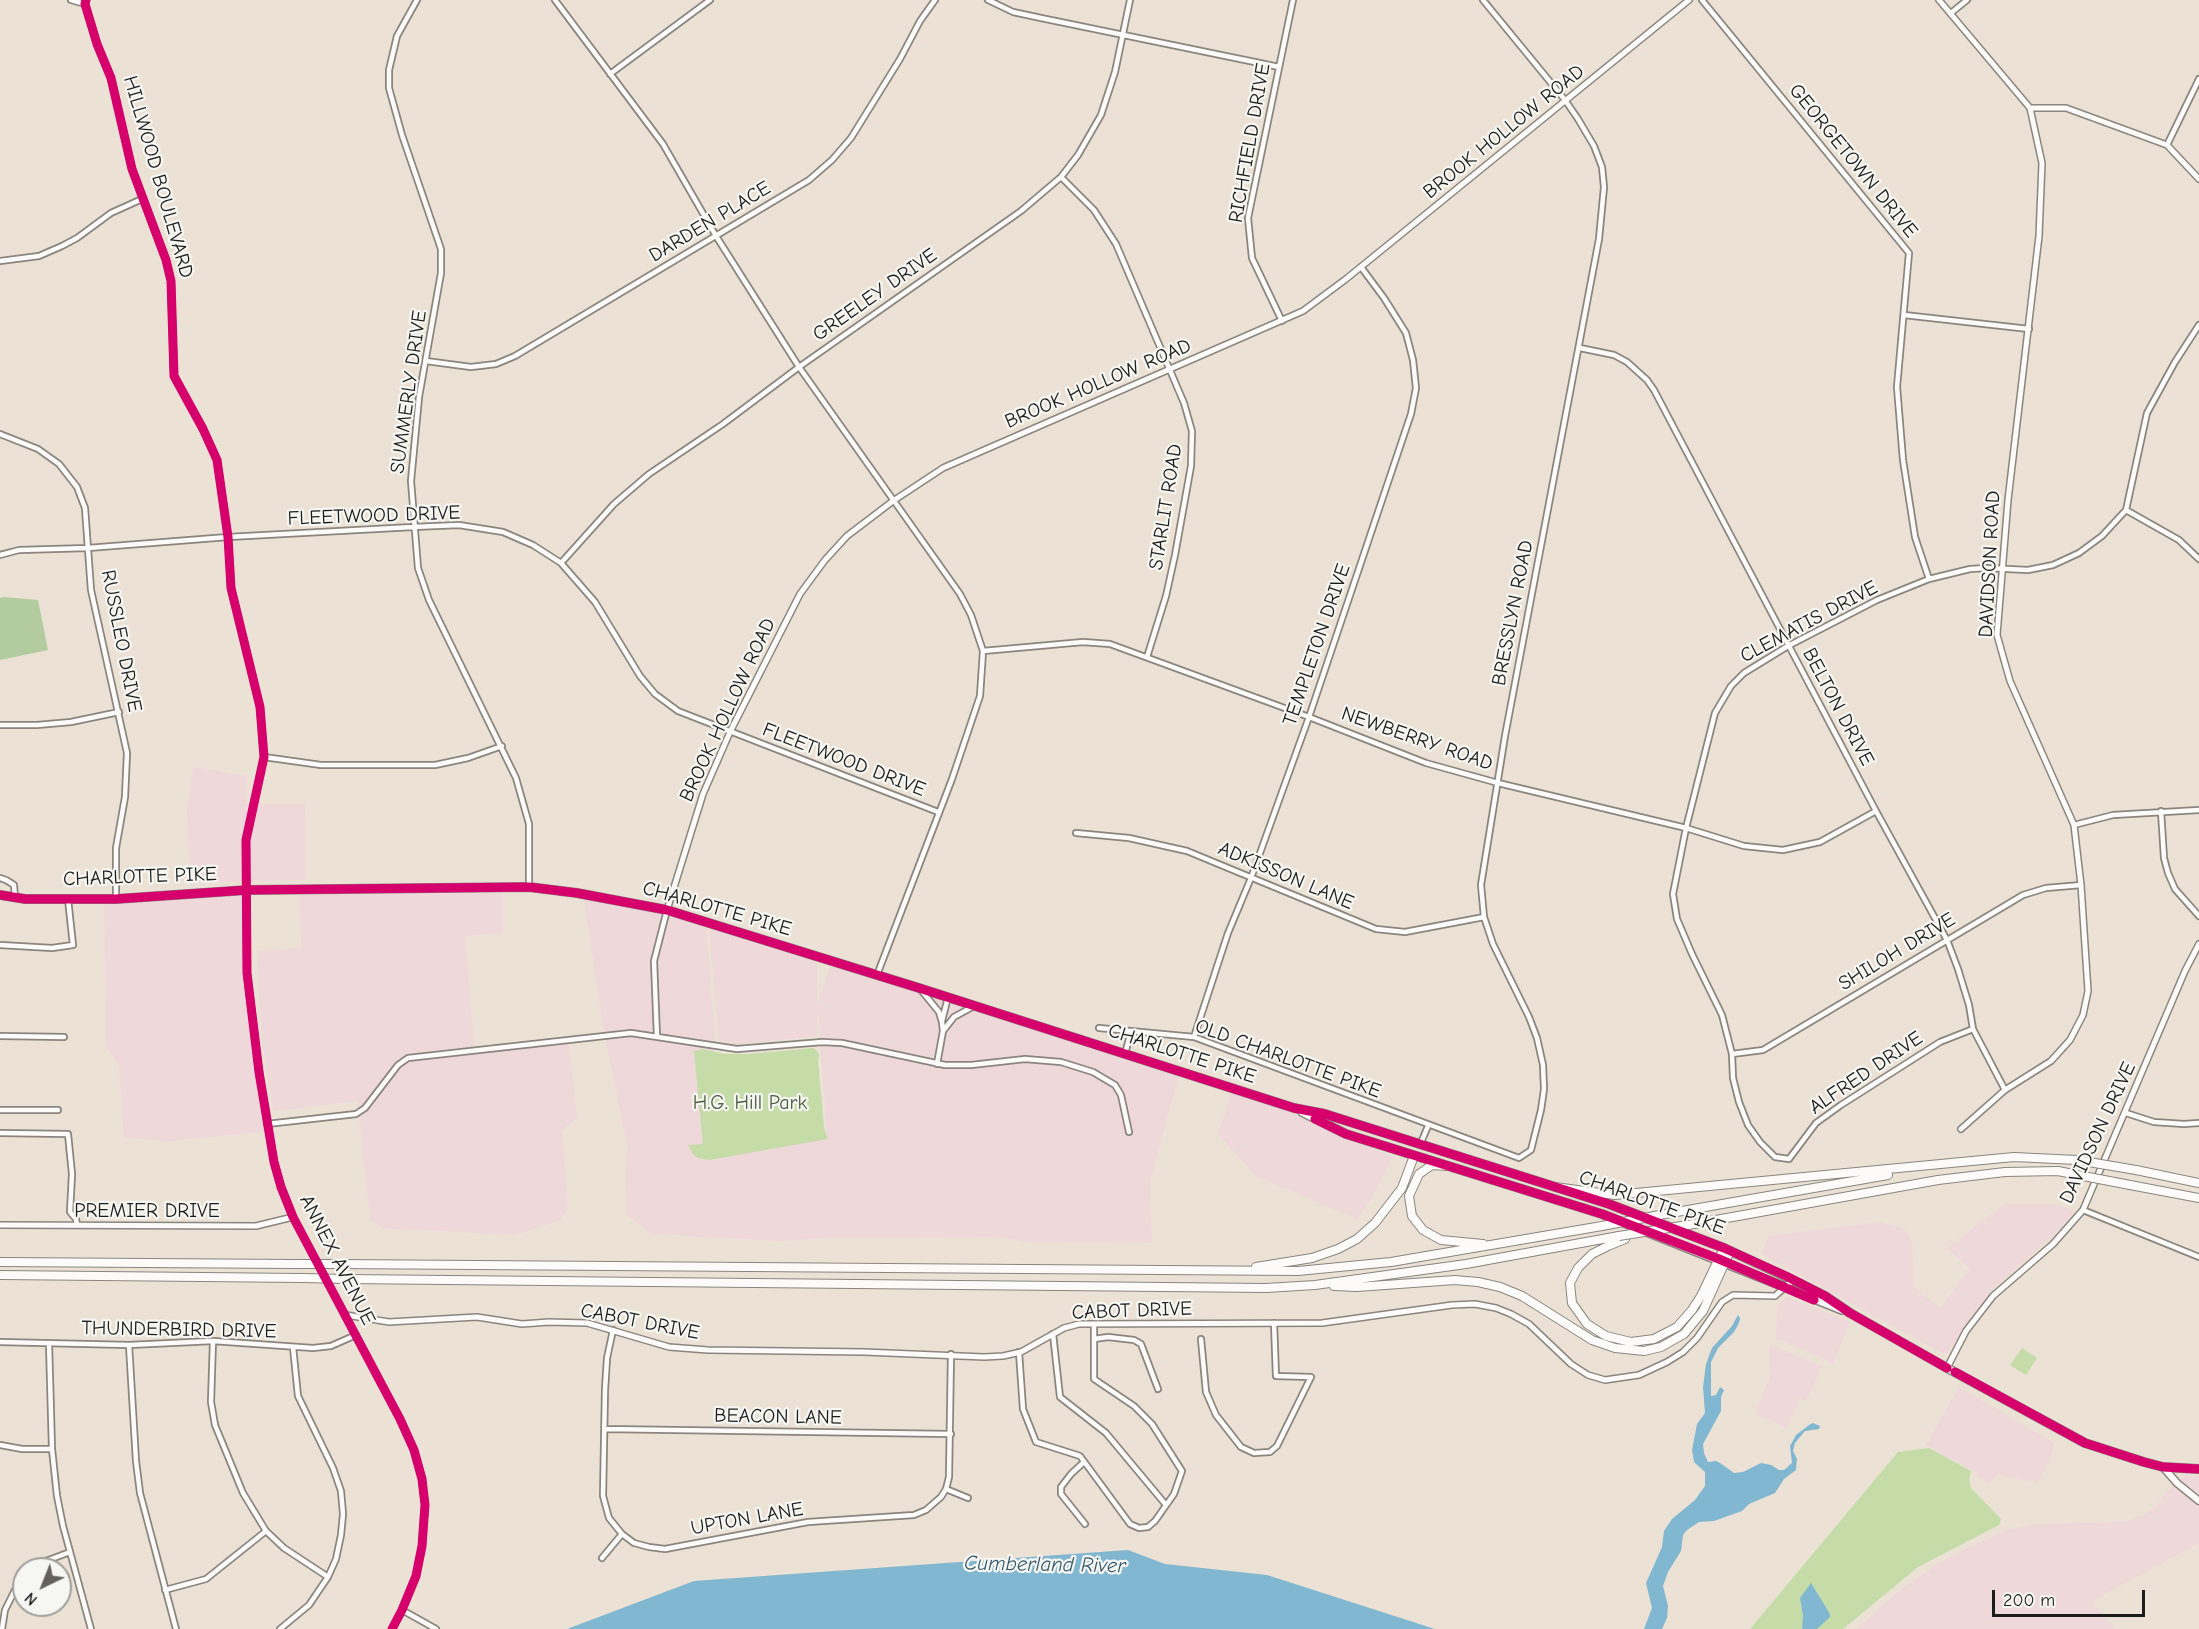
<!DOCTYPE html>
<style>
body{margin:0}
#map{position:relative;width:2199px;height:1629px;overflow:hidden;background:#ebe2d5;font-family:"Comic Neue",sans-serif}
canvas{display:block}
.north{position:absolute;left:12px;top:1557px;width:60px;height:60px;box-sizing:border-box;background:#f6f6f2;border:2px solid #9f9f9c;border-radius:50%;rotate:223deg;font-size:16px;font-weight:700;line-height:24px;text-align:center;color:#1c1c1c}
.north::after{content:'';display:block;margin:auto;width:21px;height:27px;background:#64615d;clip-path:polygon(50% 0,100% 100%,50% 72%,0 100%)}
.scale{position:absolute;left:1992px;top:1590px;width:153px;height:27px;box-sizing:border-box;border:3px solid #1c1c1c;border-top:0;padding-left:8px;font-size:18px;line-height:21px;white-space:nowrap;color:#1c1c1c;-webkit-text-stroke:4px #f6f6f2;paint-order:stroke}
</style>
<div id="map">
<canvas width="2199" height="1629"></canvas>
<div class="north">N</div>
<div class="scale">200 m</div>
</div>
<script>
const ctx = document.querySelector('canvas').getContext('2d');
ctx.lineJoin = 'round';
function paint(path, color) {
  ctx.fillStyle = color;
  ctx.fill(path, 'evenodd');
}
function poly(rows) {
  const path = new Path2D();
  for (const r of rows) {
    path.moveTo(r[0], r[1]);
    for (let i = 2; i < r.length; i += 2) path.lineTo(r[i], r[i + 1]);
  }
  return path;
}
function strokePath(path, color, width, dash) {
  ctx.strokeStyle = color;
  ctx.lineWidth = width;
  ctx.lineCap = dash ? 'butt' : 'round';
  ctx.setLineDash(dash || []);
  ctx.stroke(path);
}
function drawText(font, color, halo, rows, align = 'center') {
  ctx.font = font + ' "Comic Neue",sans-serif';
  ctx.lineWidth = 4.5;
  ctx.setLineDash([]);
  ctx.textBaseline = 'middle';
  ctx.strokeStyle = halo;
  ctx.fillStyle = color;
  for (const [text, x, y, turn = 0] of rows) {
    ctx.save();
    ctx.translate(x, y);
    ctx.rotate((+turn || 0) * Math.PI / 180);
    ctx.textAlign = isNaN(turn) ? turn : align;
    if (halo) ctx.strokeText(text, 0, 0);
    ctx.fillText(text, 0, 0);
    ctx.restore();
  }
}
const built = poly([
 [193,767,247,776,245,804,305,804,306,880,190,883,187,812],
 [453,890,503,894,503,933,465,936,474,1045,476,1053,569,1043,577,1118,562,1131,568,1209,560,1220,515,1235,383,1228,370,1219,357,1101,273,1111,261,1034,257,951,301,947,300,895],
 [243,895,244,961,248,1016,266,1131,171,1141,124,1138,119,1066,106,1047,104,902],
 [584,899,646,910,706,926,715,1036,707,1144,827,1138,818,1011,817,1036,731,1045,719,1041,709,927,817,961,817,1005,831,964,1179,1074,1150,1183,1152,1243,1028,1242,997,1237,826,1238,779,1241,652,1234,627,1215,625,1159,628,1150,603,1027],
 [1232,1093,1285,1110,1393,1157,1371,1199,1357,1219,1256,1176,1218,1134],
 [2005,1204,2055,1204,2076,1211,2053,1236,1994,1288,1948,1353,1944,1354,1761,1254,1769,1236,1880,1222,1903,1228,1912,1240,1914,1287,1940,1308,1970,1269,1947,1248],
 [1787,1297,1850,1322,1833,1363,1776,1338,1777,1305],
 [1770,1345,1822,1366,1806,1401,1800,1399,1787,1428,1755,1413,1769,1379],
 [1959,1387,2054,1443,2051,1458,2038,1482,1997,1475,1990,1485,1976,1476,1977,1473,1926,1445],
 [2185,1475,2199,1476,2199,1543,2092,1601,2115,1629,1856,1629,1900,1590,1934,1566,1958,1552,2009,1529,2036,1524,2104,1523,2126,1521,2141,1516,2156,1507,2165,1494]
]);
const green = poly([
 [814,1048,819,1054,818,1061,824,1128,828,1139,709,1160,698,1158,693,1154,688,1145,703,1144,694,1051,703,1049,724,1054,748,1054],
 [2022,1348,2037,1358,2026,1375,2010,1365],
 [1929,1448,1971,1471,1969,1480,1971,1488,1999,1517,2001,1520,1999,1525,1918,1567,1843,1629,1750,1629,1898,1452]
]);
const forest = poly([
 [4,597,38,600,48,650,0,660,0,598]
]);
const water = poly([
 [1738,1315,1740,1318,1739,1323,1734,1332,1718,1348,1711,1362,1711,1396,1716,1395,1720,1387,1724,1390,1721,1397,1721,1411,1703,1444,1704,1453,1708,1462,1716,1461,1720,1463,1734,1473,1743,1472,1761,1463,1771,1465,1779,1470,1784,1470,1792,1463,1790,1446,1796,1435,1809,1425,1813,1423,1820,1426,1819,1429,1805,1431,1795,1443,1793,1451,1797,1459,1796,1470,1784,1479,1775,1493,1749,1504,1742,1511,1714,1521,1699,1522,1687,1530,1683,1535,1681,1551,1668,1572,1663,1586,1668,1606,1667,1618,1662,1629,1644,1629,1652,1608,1646,1583,1662,1547,1664,1531,1672,1519,1695,1500,1705,1486,1705,1472,1694,1462,1692,1450,1697,1424,1705,1413,1703,1387,1706,1364,1712,1348,1732,1326],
 [1128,1550,1165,1564,1267,1575,1435,1629,567,1629,694,1581],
 [1811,1583,1830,1614,1830,1617,1817,1629,1802,1629,1803,1616,1800,1598]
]);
const minor = poly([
 [71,0,85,4],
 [417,0,397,36,389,70,389,88,402,135,441,249,441,273,419,397,411,481,418,568,429,600,516,778,529,824,529,887],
 [555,0,663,144,716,236,799,367,960,594,971,615,983,651,980,696,952,779,877,975],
 [988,0,1013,12,1041,18,1279,67],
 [1702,0,1909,253,1897,387,1903,460,1915,537,1929,579],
 [1951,13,1967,0],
 [610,74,710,0],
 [2167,145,2199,79],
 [1061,177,1094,210,1116,244,1184,403,1192,431,1191,466,1175,555,1166,596,1147,657],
 [0,261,39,256,62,246,77,238,111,213,142,199],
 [1904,315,2029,329],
 [1282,321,1252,258,1248,218,1293,0],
 [1580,348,1614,355,1627,362,1647,380,1654,390,1876,811,1947,940,1958,969,1969,1005,1973,1029,2005,1090],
 [426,361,471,367,496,364,515,356,809,180,832,160,851,138,900,59,920,21,935,0],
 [0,434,38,449,59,464,77,487,85,508,91,590,127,753,125,797,116,848,116,899],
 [2126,510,2179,540,2199,559],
 [0,555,19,550,88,548,228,537,413,527,459,525,503,532,533,545,561,563,595,602,640,676,655,694,678,711,938,812],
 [561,563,614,504,649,474,723,424,799,367,1021,211,1061,177,1078,155,1101,115,1115,72,1130,0],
 [983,651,1083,642,1110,644,1309,717,1426,763,1498,783,1686,828,1744,846,1783,850,1820,842,1876,811],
 [0,725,37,725,71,722,119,712],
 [264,757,321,765,435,765,468,758,502,746],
 [2161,811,2164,858,2168,873,2175,889,2199,916],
 [2074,825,2113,815,2199,810],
 [1076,833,1129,838,1187,851,1376,929,1405,932,1484,917],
 [0,878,6,880,14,885,15,898],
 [0,945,52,948,73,945,68,899],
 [921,990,939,1012,942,1022,943,1031,937,1064],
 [942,1021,948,997],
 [1099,1028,1194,1037,1519,1158,1531,1150,1541,1110,1544,1089,1543,1065,1537,1038,1529,1017,1493,944,1484,917,1481,885,1505,736,1599,239,1604,187,1602,167,1594,146,1578,119,1565,100,1483,0],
 [1973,1029,1940,1042,1841,1105,1816,1123,1789,1159,1775,1157,1760,1142,1748,1125,1739,1102,1733,1078,1732,1054,1722,1015,1692,954,1677,919,1673,894,1686,828,1715,713,1731,686,1744,673,1788,646,1877,600,1929,579,1970,569,1987,568,2028,570,2053,565,2079,553,2102,536,2126,510,2147,413,2175,362,2199,325],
 [943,1031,954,1017,974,1006],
 [0,1036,64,1037],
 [657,1037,654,961,667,910],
 [1194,1037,1228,933,1251,878,1309,717,1411,414,1416,388,1413,360,1406,333,1384,298,1361,267],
 [1125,1054,1131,1031],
 [1732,1054,1763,1050,2023,895,2046,888,2081,885],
 [0,1110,58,1110],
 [2126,1113,2154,1122,2184,1124,2199,1123],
 [267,1124,356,1114,365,1108,398,1065,408,1058,631,1033,737,1049,822,1042,842,1043,945,1065,971,1065,1025,1059,1061,1062,1093,1072,1115,1085,1121,1095,1129,1132],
 [0,1133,68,1134,72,1174,70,1212,76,1219,77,1225],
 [1420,1145,1428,1126],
 [2083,1210,2199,1257],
 [613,1330,607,1358,605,1390,603,1496,609,1518,622,1534,634,1543,649,1547,665,1549,808,1522,914,1515,926,1510,941,1497,946,1489,949,1477,951,1354],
 [1053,1334,1060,1397,1106,1433,1166,1505],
 [1094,1339,1108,1337,1134,1340,1141,1344,1158,1389],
 [1201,1339,1206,1392,1216,1415,1241,1447,1254,1453,1270,1452,1277,1446,1311,1377,1276,1376,1274,1323],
 [213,1341,211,1402,215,1425,243,1493,266,1531,284,1548,328,1577],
 [0,1342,129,1345,213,1341,313,1348,331,1346,356,1335],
 [49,1343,52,1449,57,1496,63,1526,91,1629],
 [129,1345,136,1461,140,1493,176,1629],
 [1019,1352,1023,1409,1036,1442,1080,1456,1130,1524,1139,1528,1148,1527,1155,1521,1174,1494,1182,1471,1152,1424,1134,1406,1094,1379,1094,1324],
 [605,1429,951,1434],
 [0,1445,22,1449,52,1449],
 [1084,1462,1071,1474,1061,1487,1061,1494,1085,1524],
 [946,1489,968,1498],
 [602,1558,622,1534],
 [35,1569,46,1561,70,1552],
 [165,1590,206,1579,266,1531],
 [402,1610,436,1629],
 [2,1629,5,1610,15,1590,24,1579],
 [280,1629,309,1605,328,1577,336,1559,341,1535,343,1514,341,1491,333,1468,298,1396,293,1347]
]);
const tertiary = poly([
 [86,0,85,4,97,44,111,78,132,169,166,260,171,281,174,376,203,429,217,460,228,537,231,588,260,707,264,757,246,840,247,973,259,1072,274,1162,281,1187,293,1217,400,1419,414,1450,422,1479,425,1505,422,1546,416,1576,402,1610,392,1629],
 [1939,0,2030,108,2042,163,2039,236,2008,500,1997,635,2010,681,2074,825,2081,885,2088,991,2083,1015,2070,1040,2051,1061,2005,1090,1961,1129],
 [2030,108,2066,108,2167,145,2199,179],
 [667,910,703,794,730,732,800,594,825,560,847,536,893,501,943,468,1303,311,1346,279,1689,0],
 [0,1225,256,1226,293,1217],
 [346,1315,389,1322,477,1317,522,1324,549,1322,587,1323,669,1347,708,1350,864,1352,984,1357,1003,1356,1021,1352,1064,1328,1079,1324,1322,1323,1452,1305,1475,1304,1496,1308,1511,1314,1529,1324,1571,1364,1588,1375,1605,1380,1639,1375,1667,1362,1683,1352,1697,1338,1722,1302,1733,1295,1775,1296,1793,1280],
 [1947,1368,1966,1331,1993,1296,2053,1244,2083,1210,2185,971,2199,944]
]);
const secondary = poly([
 [2163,1467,2177,1483,2199,1501]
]);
const primary = poly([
 [0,895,25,899,116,899,247,890,529,887,577,893,667,910,919,988,1294,1108,1325,1114,1609,1204,1724,1248,1793,1280,1825,1296,1850,1313,1947,1368,2085,1443,2144,1462,2163,1467,2199,1469],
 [1302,1112,1346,1134,1602,1214,1842,1310]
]);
const motorway = poly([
 [1447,1166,1432,1165,1419,1174,1409,1196,1412,1216,1423,1230,1441,1240,1483,1244],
 [2136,1170,2199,1183],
 [2130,1185,2199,1198],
 [1555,1187,1615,1195,2014,1157,2077,1160],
 [1665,1214,1888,1175],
 [1688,1225,1938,1180,2005,1172,2058,1171,2073,1174],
 [1625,1239,1608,1246,1592,1254,1578,1268,1570,1283,1572,1303,1587,1324,1606,1336,1631,1342,1654,1339,1677,1327,1692,1310,1701,1296,1724,1248],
 [0,1262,294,1264],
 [338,1264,1298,1271,1391,1262,1602,1226],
 [1256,1267,1312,1258,1338,1249,1357,1239,1375,1223,1402,1188,1414,1156],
 [0,1275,303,1278],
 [345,1279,1266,1288,1315,1285,1466,1264,1619,1236],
 [1334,1286,1357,1287,1455,1280,1478,1282,1500,1287,1522,1296,1592,1340,1615,1348,1644,1351,1661,1347,1684,1334,1703,1311,1730,1251]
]);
const motorwayBridge = poly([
 [2077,1160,2136,1170],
 [2073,1174,2130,1185],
 [1602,1226,1665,1214],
 [1619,1236,1688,1225],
 [294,1264,338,1264],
 [303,1278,345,1279]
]);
const cycleway = poly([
 [86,0,85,4,97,44,111,78,132,169,166,260,171,281,174,376,203,429,217,460,228,537,231,588,260,707,264,757,246,840,247,973,259,1072,274,1162,281,1187,293,1217,400,1419,414,1450,422,1479,425,1505,422,1546,416,1576,402,1610,392,1629],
 [0,895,25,899,116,899,247,890,529,887,577,893,667,910,919,988,1294,1108,1325,1114,1609,1204,1724,1248,1786,1276,1825,1296,1850,1313,1947,1368],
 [1315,1119,1346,1134,1602,1214,1719,1259,1814,1300],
 [1955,1372,2085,1443,2144,1462,2163,1467,2199,1469]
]);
const streetNames = [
 ["BROOK HOLLOW ROAD",1504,132,-39],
 ["RICHFIELD DRIVE",1250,143,-80],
 ["GEORGETOWN DRIVE",1853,161,51],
 ["HILLWOOD BOULEVARD",158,177,74],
 ["DARDEN PLACE",710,222,-31],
 ["GREELEY DRIVE",875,295,-35],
 ["BROOK HOLLOW ROAD",1098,384,-23],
 ["SUMMERLY DRIVE",409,392,-82],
 ["STARLIT ROAD",1166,507,-81],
 ["FLEETWOOD DRIVE",374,516,-2],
 ["DAVIDSON ROAD",1990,564,-87],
 ["BRESSLYN ROAD",1513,613,-79],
 ["CLEMATIS DRIVE",1809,622,-28],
 ["RUSSLEO DRIVE",121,641,79],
 ["TEMPLETON DRIVE",1317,645,-71],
 ["BELTON DRIVE",1838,707,62],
 ["BROOK HOLLOW ROAD",728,710,-65],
 ["NEWBERRY ROAD",1417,739,19],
 ["FLEETWOOD DRIVE",844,760,21],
 ["ADKISSON LANE",1286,876,23],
 ["CHARLOTTE PIKE",140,877,-2],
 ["CHARLOTTE PIKE",717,909,16],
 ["SHILOH DRIVE",1897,952,-31],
 ["CHARLOTTE PIKE",1182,1054,18],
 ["OLD CHARLOTTE PIKE",1288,1059,20],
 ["ALFRED DRIVE",1866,1073,-34],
 ["DAVIDSON DRIVE",2098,1133,-65],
 ["CHARLOTTE PIKE",1652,1203,20],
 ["PREMIER DRIVE",147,1211],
 ["ANNEX AVENUE",337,1260,63],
 ["CABOT DRIVE",1132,1311,-2],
 ["CABOT DRIVE",640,1322,11],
 ["THUNDERBIRD DRIVE",179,1330,1],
 ["BEACON LANE",778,1417,1],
 ["UPTON LANE",747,1519,-10]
];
const parkNames = [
 ["H.G. Hill Park",750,1103]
];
const waterNames = [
 ["Cumberland River",1045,1565,1]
];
paint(built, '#efd8da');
paint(green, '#c5dca9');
paint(forest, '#b2cb9f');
paint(water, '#81b7d0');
strokePath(minor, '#8a867f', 8);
strokePath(tertiary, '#8a867f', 8);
strokePath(secondary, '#8a867f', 9);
strokePath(primary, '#8a867f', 10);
strokePath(motorway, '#8a867f', 10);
strokePath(minor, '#fcfbf9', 4.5);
strokePath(tertiary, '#fcfbf9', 5);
strokePath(secondary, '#fcfbf9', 6);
strokePath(primary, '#fcfbf9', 7);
strokePath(motorway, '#fcfbf9', 8);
strokePath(motorwayBridge, '#8a867f', 10, []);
strokePath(motorwayBridge, '#fcfbf9', 8);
strokePath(cycleway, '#d6006c', 9);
drawText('20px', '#1c1c1c', '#f6f6f2', streetNames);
drawText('20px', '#4c5d41', '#f6f6f2', parkNames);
drawText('italic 21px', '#35596c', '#f6f6f2', waterNames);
</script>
